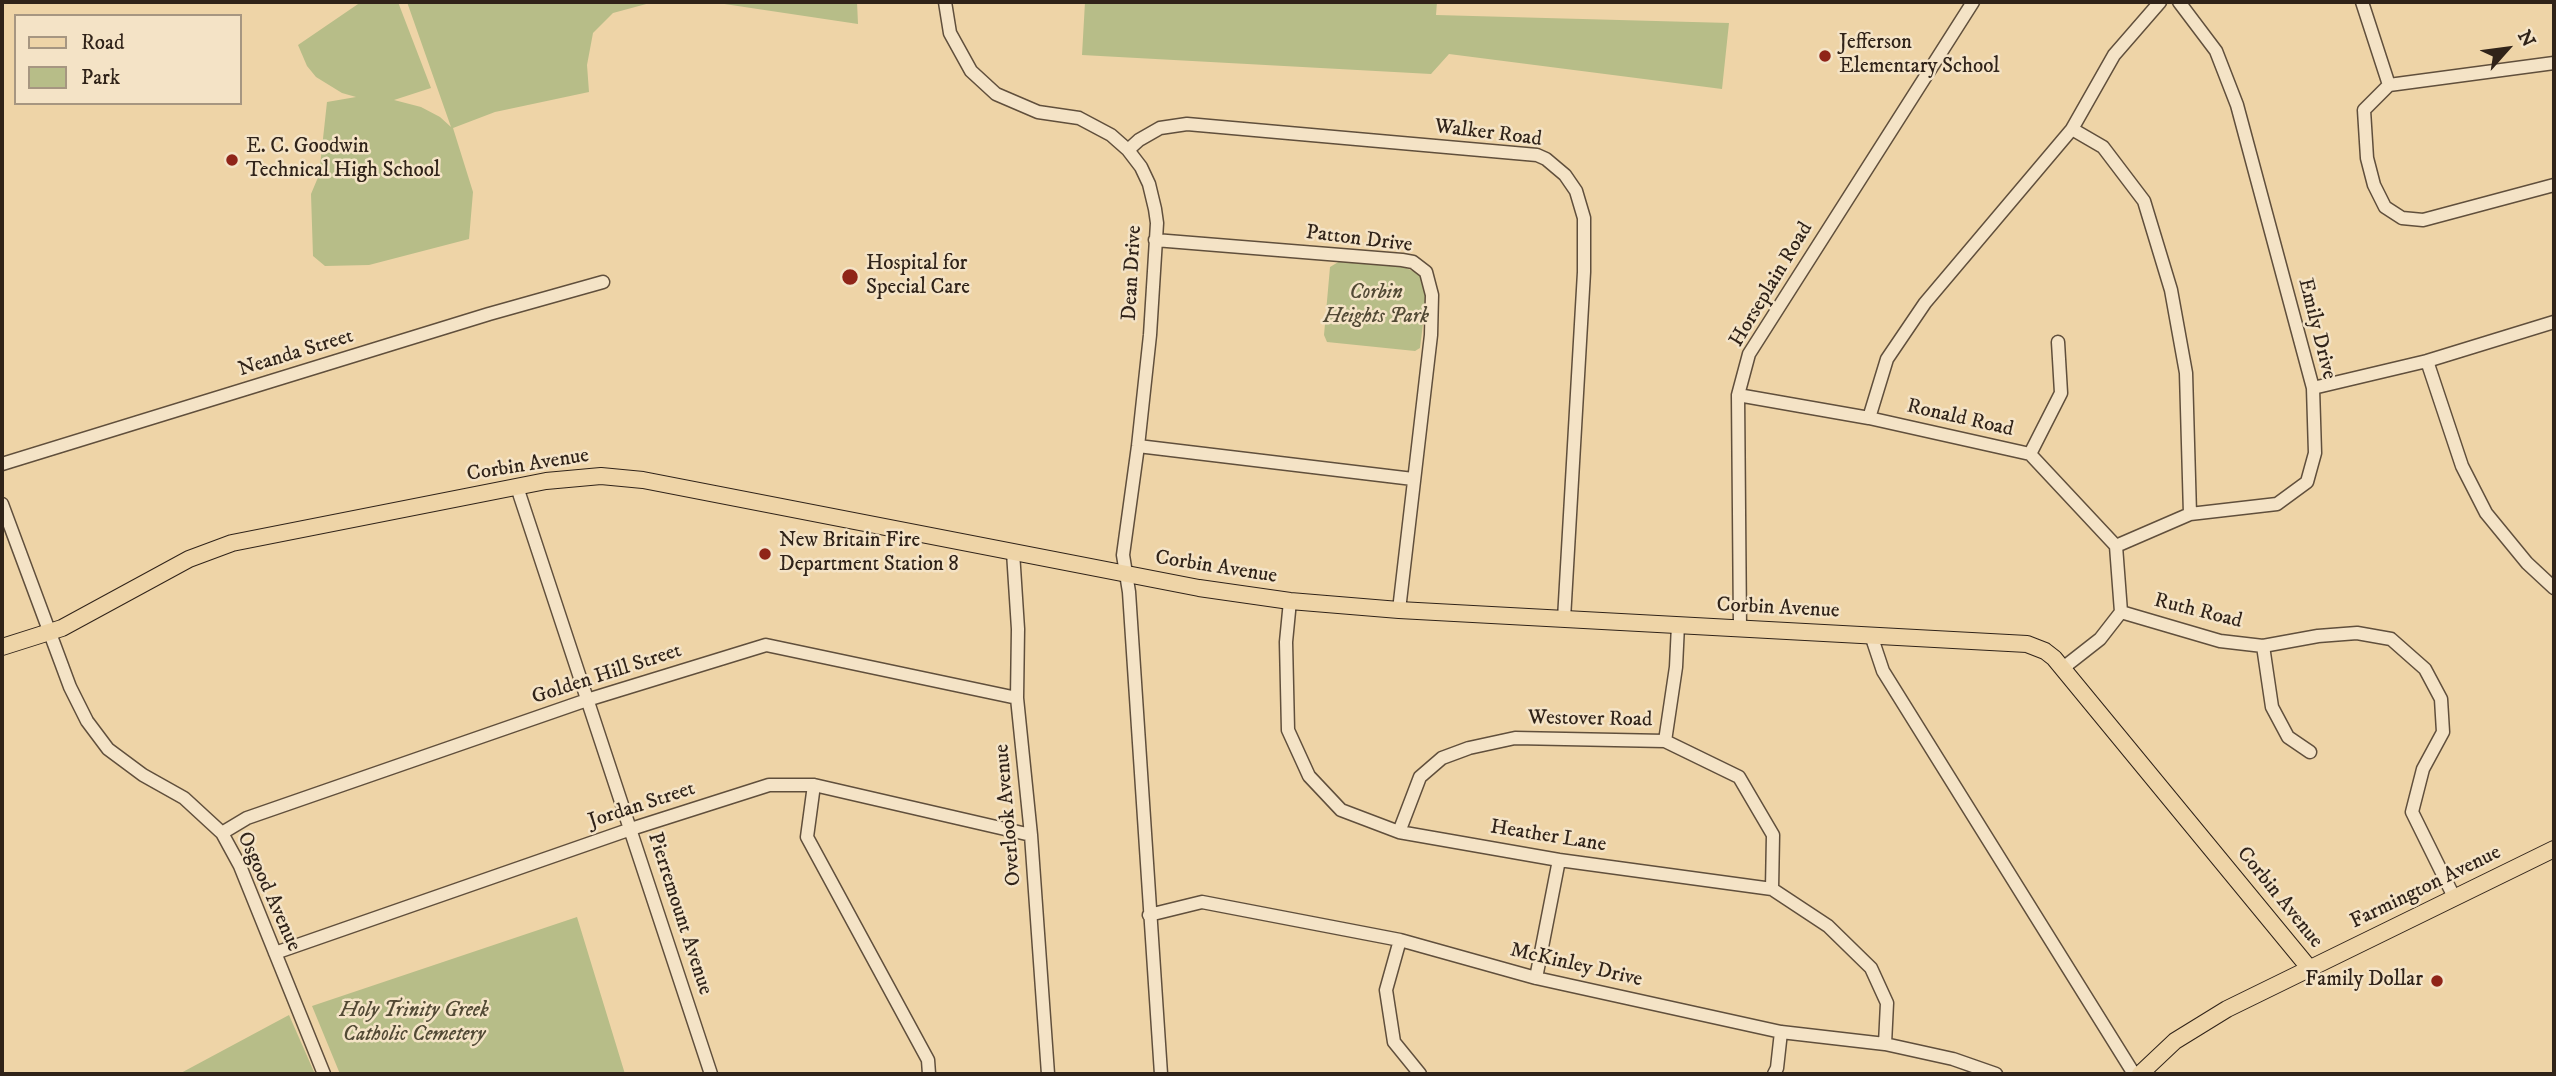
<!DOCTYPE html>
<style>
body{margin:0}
#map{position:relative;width:2556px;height:1076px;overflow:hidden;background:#eed4a7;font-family:"IM FELL DW Pica",serif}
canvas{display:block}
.frame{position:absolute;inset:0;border:4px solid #302319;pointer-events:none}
.legend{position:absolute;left:14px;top:14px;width:228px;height:91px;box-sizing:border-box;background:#f4e3c6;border:2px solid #a69681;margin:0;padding:9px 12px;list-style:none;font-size:21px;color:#302319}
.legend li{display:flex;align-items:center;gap:14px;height:35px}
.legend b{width:35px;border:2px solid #a69681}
.north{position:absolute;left:2472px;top:14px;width:70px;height:70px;-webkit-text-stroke:5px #f4e3c6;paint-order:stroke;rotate:62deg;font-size:19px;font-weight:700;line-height:28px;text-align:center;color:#302319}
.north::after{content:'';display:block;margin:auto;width:24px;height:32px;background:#302319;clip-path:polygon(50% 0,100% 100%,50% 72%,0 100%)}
</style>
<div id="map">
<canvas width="2556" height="1076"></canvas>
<div class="frame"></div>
<ul class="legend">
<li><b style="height:9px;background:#eed4a7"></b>Road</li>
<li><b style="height:19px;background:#b7bd88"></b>Park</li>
</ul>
<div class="north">N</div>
</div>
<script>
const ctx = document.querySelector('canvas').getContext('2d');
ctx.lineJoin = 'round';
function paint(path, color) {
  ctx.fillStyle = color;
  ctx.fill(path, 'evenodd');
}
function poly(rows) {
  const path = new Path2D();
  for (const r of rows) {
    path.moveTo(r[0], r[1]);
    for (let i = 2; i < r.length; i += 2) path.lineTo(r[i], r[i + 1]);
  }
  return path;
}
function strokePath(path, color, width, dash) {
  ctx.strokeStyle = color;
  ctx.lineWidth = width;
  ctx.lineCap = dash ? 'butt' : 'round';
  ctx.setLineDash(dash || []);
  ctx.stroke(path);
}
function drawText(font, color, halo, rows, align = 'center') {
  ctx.font = font + ' "IM FELL DW Pica",serif';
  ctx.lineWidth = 5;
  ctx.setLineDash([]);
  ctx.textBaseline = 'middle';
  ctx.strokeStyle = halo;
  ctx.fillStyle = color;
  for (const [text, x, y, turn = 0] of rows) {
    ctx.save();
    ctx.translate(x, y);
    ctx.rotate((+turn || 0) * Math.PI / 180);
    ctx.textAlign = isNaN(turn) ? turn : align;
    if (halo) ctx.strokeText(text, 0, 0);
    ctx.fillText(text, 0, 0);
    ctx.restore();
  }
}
const green = poly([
 [361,2,398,2,431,88,394,100,421,107,440,117,451,127,407,2,857,2,858,24,711,2,650,3,613,13,593,33,587,65,589,92,495,112,453,128,473,192,469,239,369,265,325,266,313,256,311,194,319,175,327,102,356,97,342,93,316,77,307,66,298,45],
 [1085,2,1437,2,1436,15,1729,23,1722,89,1449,54,1431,74,1082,55],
 [1340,261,1404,267,1421,275,1427,292,1420,348,1415,351,1327,342,1324,335,1330,267],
 [577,917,625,1074,340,1074,312,1006],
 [289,1015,315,1074,179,1074]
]);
const minor = poly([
 [945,2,950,33,971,71,996,94,1038,112,1079,118,1111,135,1128,150,1141,167,1149,184,1155,209,1157,223,1150,335,1138,446,1123,555,1129,592,1161,1074],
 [2362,2,2389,85],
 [2554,63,2389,85,2364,110,2367,158,2374,185,2385,207,2402,218,2423,220,2554,185],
 [2072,129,2103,147,2144,201,2171,290,2186,373,2190,514],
 [1128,150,1139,140,1160,128,1187,124,1537,155,1546,159,1565,175,1576,191,1584,218,1584,272,1564,619],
 [1155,240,1402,260,1413,262,1426,272,1432,295,1431,335,1399,610],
 [2427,361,2462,466,2486,513,2527,563,2554,588],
 [2313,388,2427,361,2554,322],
 [1738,395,1869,418,2030,454,2116,546,2121,612,2100,639,2063,668],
 [1869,418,1887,359,1925,303,2072,129,2114,55,2160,2],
 [1138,446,1413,479],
 [2030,454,2061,393,2058,342],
 [2,464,489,314,603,282],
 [517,487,711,1074],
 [2,504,70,687,87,721,108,749,143,775,184,798,222,833,240,866,324,1074],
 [2116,546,2190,514,2277,504,2307,482,2315,453,2313,388,2237,105,2216,51,2179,2],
 [1013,552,1018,629,1017,698,1031,835,1048,1074],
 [1290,601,1286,642,1288,730,1309,776,1341,810,1399,832,1559,860,1772,889,1828,926,1871,968,1887,1003,1885,1044],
 [2121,612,2220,641,2263,646,2318,636,2357,633,2391,639,2425,669,2441,699,2443,732,2423,769,2412,812,2454,897],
 [1740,628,1738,395,1749,354,1973,2],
 [1871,635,1883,671,2134,1074],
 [2263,646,2272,707,2288,737,2310,752],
 [1665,741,1676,667,1678,625],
 [814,785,807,837,928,1060,929,1074],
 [1399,832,1420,777,1442,758,1469,748,1515,738,1665,741,1739,777,1773,835,1772,889],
 [222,833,247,818,587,700,766,645,1017,698],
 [1149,915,1202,902,1400,940,1536,978,1781,1032,1885,1044,1953,1059,1996,1074],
 [1400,940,1386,990,1394,1042,1420,1074],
 [275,953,631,829,769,785,814,785,1031,835],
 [1536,978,1559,860],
 [1774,1074,1777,1068,1781,1032]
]);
const major = poly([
 [2,647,62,628,189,559,232,543,546,481,601,476,643,480,1199,588,1290,601,1399,610,2027,644,2045,651,2054,658,2310,969],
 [2140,1074,2175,1041,2227,1009,2554,849]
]);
const markers = [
 [1825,56,7,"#8f2418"],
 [232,160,7,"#8f2418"],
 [850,277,9,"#8f2418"],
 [765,554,7,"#8f2418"],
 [2437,981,7,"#8f2418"]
];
const poiNames = [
 ["Jefferson",1839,44],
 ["Elementary School",1839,68],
 ["E. C. Goodwin",246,148],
 ["Technical High School",246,172],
 ["Hospital for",866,265],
 ["Special Care",866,289],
 ["New Britain Fire",779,542],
 ["Department Station 8",779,566],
 ["Family Dollar",2423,981,"right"]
];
const streetNames = [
 ["Walker Road",1488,134,7],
 ["Patton Drive",1359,240,7],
 ["Dean Drive",1133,273,-87],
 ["Horseplain Road",1772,285,-59],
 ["Emily Drive",2316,329,76],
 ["Neanda Street",296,354,-17],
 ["Ronald Road",1960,419,13],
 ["Corbin Avenue",528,466,-9],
 ["Corbin Avenue",1216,568,9],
 ["Corbin Avenue",1778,609,3],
 ["Ruth Road",2198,612,14],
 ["Golden Hill Street",607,675,-18],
 ["Westover Road",1590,720,1],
 ["Jordan Street",642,806,-18],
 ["Overlook Avenue",1009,815,-95],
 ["Heather Lane",1548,837,9],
 ["Farmington Avenue",2426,888,-26],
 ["Osgood Avenue",268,892,66],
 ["Corbin Avenue",2279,898,51],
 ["Pierremount Avenue",679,914,72],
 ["McKinley Drive",1576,966,13]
];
const parkNames = [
 ["Corbin",1376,294],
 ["Heights Park",1376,318],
 ["Holy Trinity Greek",414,1012],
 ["Catholic Cemetery",414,1036]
];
paint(green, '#b7bd88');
strokePath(minor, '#604f3c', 15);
strokePath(major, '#302319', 18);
strokePath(minor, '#f4e3c6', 12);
strokePath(major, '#eed4a7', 16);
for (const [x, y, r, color] of markers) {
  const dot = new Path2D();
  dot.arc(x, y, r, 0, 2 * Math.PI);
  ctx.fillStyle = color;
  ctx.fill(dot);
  strokePath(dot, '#f4e3c6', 2.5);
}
drawText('21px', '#302319', '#f4e3c6', poiNames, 'left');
drawText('21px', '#302319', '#f4e3c6', streetNames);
drawText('italic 21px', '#524a35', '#f4e3c6', parkNames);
</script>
